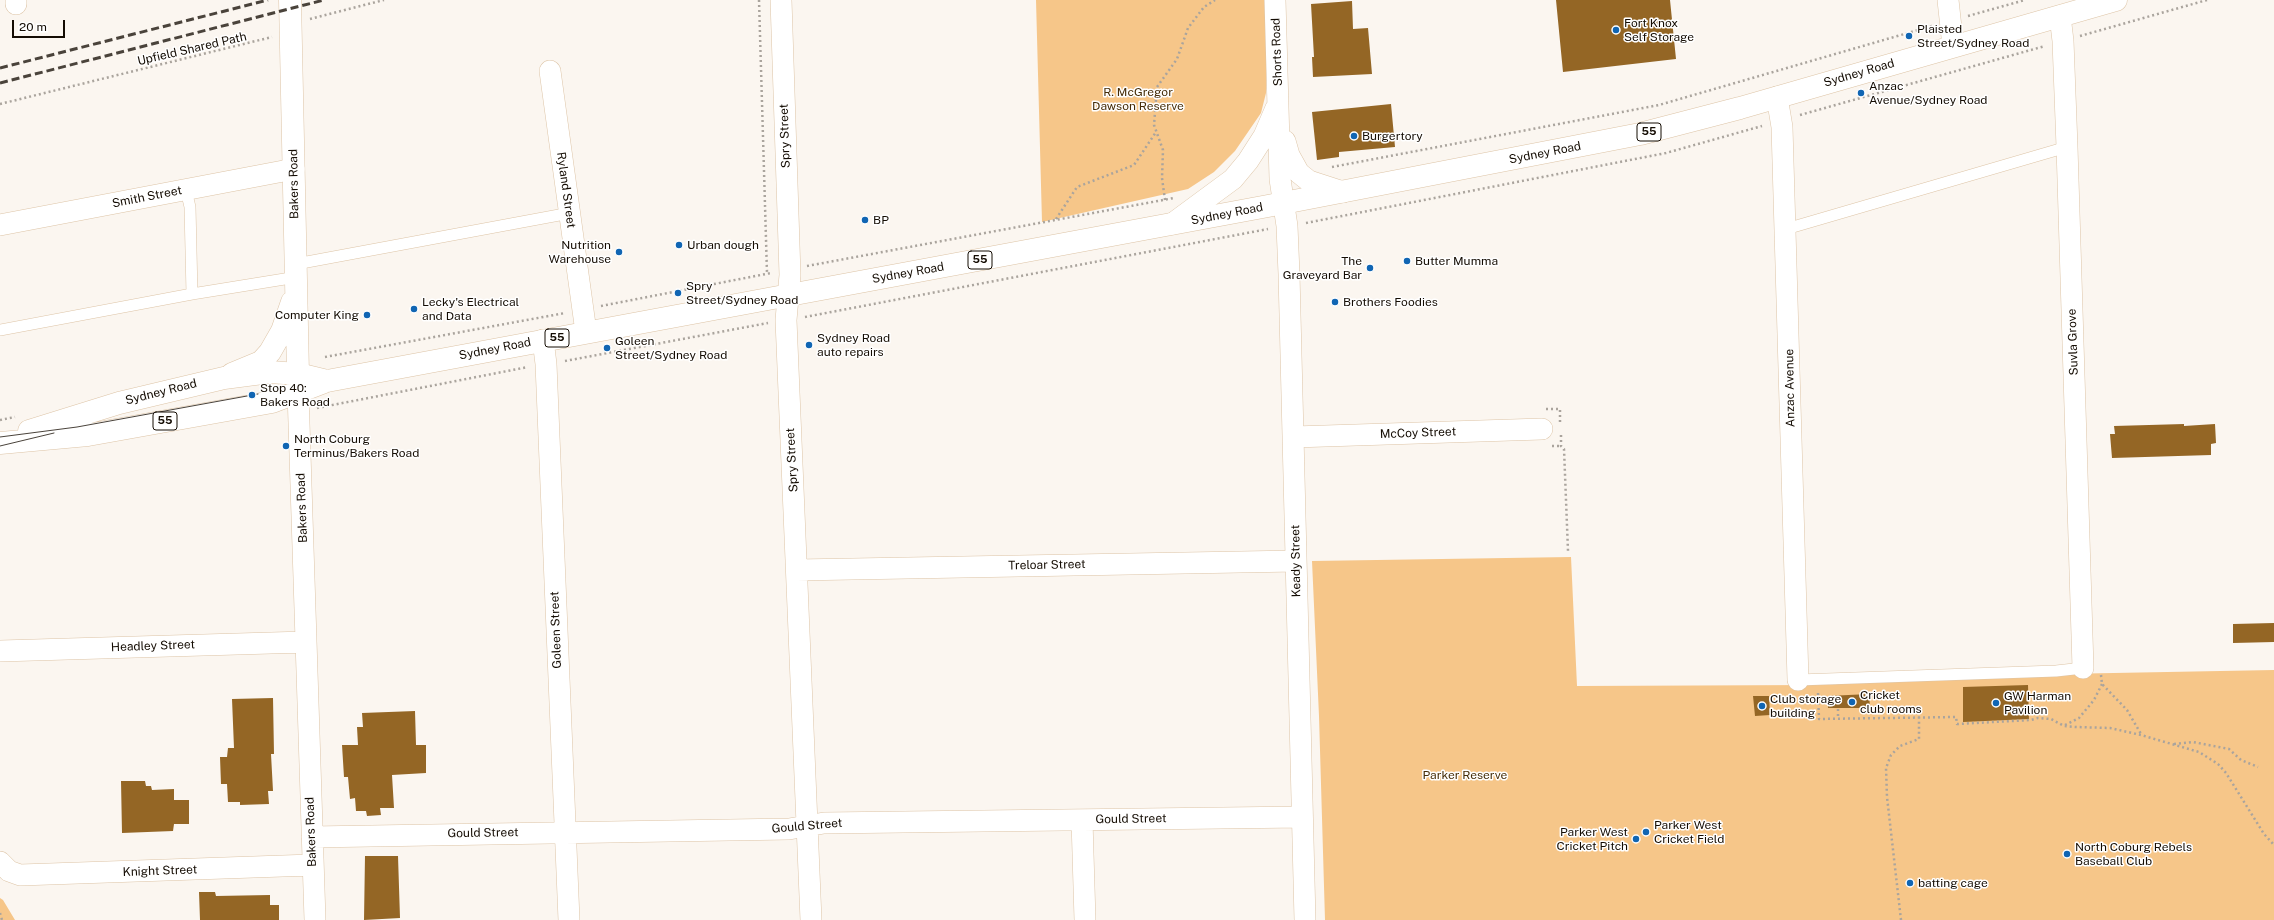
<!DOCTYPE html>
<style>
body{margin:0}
#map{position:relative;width:2274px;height:920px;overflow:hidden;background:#fbf6f0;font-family:"Public Sans",sans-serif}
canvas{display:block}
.scale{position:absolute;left:12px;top:20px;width:53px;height:18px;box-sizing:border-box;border:2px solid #140c03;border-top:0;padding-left:5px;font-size:12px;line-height:14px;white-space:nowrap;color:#140c03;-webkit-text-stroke:3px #fff;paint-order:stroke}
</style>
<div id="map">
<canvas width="2274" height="920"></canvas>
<div class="scale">20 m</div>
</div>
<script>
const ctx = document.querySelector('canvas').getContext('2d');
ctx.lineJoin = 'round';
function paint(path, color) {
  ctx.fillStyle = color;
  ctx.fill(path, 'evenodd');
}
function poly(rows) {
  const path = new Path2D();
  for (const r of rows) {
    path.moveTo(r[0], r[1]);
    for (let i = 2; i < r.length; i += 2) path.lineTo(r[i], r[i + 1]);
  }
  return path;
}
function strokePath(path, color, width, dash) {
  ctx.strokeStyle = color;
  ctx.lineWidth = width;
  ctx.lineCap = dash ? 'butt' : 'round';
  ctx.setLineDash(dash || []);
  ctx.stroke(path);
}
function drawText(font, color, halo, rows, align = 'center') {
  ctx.font = font + ' "Public Sans",sans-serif';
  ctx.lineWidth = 3;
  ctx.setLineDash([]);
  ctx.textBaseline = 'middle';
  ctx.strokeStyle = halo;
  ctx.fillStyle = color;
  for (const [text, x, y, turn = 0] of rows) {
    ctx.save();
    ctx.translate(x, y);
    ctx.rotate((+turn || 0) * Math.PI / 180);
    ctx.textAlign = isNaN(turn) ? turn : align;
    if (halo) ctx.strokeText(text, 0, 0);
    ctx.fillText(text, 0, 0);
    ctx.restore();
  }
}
const green = poly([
 [1036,0,1265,0,1267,70,1266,93,1261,113,1235,151,1214,172,1188,189,1042,222],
 [1571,557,1577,686,1814,685,2060,674,2274,670,2274,920,1325,920,1319,716,1312,561],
 [0,898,3,900,15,920,0,920]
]);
const building = poly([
 [1556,0,1670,0,1676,59,1563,72],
 [1352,1,1353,29,1368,28,1372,74,1313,77,1312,57,1314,57,1311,4],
 [1391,104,1395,147,1339,152,1339,157,1317,160,1312,112],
 [2184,424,2184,426,2215,424,2216,443,2211,444,2211,455,2112,458,2110,434,2115,434,2114,426],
 [2274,623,2274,642,2233,643,2233,624],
 [2028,685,2029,719,1963,722,1963,687],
 [1869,694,1870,708,1828,708,1828,696],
 [1753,696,1769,696,1770,715,1755,716],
 [273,698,274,754,271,754,273,791,268,791,269,804,240,805,240,802,228,802,227,784,221,784,220,757,227,757,228,748,234,748,232,699],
 [415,711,416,745,426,745,426,773,392,775,394,808,380,808,381,815,367,816,366,811,356,811,355,798,350,799,348,777,344,777,342,745,358,745,357,727,363,727,362,713],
 [121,781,145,781,146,786,151,786,152,790,174,789,174,800,189,800,189,824,174,824,173,831,122,833],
 [365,856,398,856,400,918,364,920],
 [199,892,215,892,216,896,270,895,270,905,279,905,279,920,200,920]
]);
const path = poly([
 [759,0,767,273],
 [1968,16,2025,0],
 [310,19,384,0],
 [2080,36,2207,0],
 [0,104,272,37],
 [1800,115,2045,46],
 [1332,167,1659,105,1932,26],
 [1165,200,1162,178,1163,150,1154,125,1157,87,1177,59,1188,28,1204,7,1215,0],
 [1056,219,1077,187,1134,165,1156,132],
 [1306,223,1666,153,1762,126],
 [807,266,1174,198],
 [601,306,771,273],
 [805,317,1268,229],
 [325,357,565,313],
 [565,361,768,323],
 [317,408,528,367],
 [1546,409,1560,409,1560,422],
 [0,420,15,417],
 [1561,435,1561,446,1564,449,1568,551],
 [1552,446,1561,446],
 [2101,675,2102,684,2127,710,2141,734],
 [1818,693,1819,719,1956,717,1957,724,2031,720,2038,718,2051,719,2064,726,2076,727,2110,728,2141,735,2199,752,2218,764,2226,773,2264,834,2274,845],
 [1838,709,1838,719],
 [2065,725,2079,718,2094,700,2102,684],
 [2174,744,2193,742,2229,749,2241,760,2258,767],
 [0,913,2,920],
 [1901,920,1887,797,1886,768,1891,755,1900,746,1919,739,1919,707]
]);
const service = poly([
 [186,190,190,207,192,294],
 [1786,229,2067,147],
 [296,264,570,213],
 [0,330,192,294,297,277],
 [1798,680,2056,671,2083,668]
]);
const minor = poly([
 [781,0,790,275,786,320,811,920],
 [1275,0,1280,179,1287,226,1289,274,1305,920],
 [1948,0,1953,46],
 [16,4,16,0],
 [2060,16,2063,41,2067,147,2083,668],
 [550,71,586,332],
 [1777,97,1782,127,1798,680],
 [1285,141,1289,155,1299,173,1309,181,1343,192],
 [1172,224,1233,179,1248,161,1264,136,1276,108],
 [0,225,294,169],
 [543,340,546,364,569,920],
 [298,392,315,920],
 [1294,437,1542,429],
 [797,570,1296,561],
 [0,651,305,642],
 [1082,820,1085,920],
 [312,837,789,829,824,823,1302,817],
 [0,862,9,871,20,875,312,865]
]);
const tertiary = poly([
 [290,0,298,374],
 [232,374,261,362,270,352,282,331,292,302]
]);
const trunk = poly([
 [29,431,119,403,224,378,270,372,298,374,327,381],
 [0,443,88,435,272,402,327,381,1268,206,1640,134,1740,108,2116,0]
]);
const tram = poly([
 [0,437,77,427,258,394],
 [0,446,54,433]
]);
const rail = poly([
 [0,68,268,0],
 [0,83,324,0]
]);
const markers = [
 [1616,30,4,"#1065b3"],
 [1909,36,4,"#1065b3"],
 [1861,93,4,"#1065b3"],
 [1354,136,4,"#1065b3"],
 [865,220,4,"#1065b3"],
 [679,245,4,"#1065b3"],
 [619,252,4,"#1065b3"],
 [1407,261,4,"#1065b3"],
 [1370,268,4,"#1065b3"],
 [678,293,4,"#1065b3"],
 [1335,302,4,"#1065b3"],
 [414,309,4,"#1065b3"],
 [367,315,4,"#1065b3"],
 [809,345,4,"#1065b3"],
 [607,348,4,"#1065b3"],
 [252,395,4,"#1065b3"],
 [286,446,4,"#1065b3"],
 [1852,702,4,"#1065b3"],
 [1996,703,4,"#1065b3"],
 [1762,706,4,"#1065b3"],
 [1646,832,4,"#1065b3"],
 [1636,839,4,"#1065b3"],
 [2067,854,4,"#1065b3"],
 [1910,883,4,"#1065b3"]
];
const shields = [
 [1649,132,24],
 [980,260,24],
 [557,338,24],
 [165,421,24]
];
const shieldNames = [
 ["55",1649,132],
 ["55",980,260],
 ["55",557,338],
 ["55",165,421]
];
const poiNames = [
 ["Fort Knox",1624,23],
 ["Self Storage",1624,37],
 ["Plaisted",1917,29],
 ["Street/Sydney Road",1917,43],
 ["Anzac",1869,86],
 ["Avenue/Sydney Road",1869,100],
 ["Burgertory",1362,136],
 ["BP",873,220],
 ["Nutrition",611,245,"right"],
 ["Warehouse",611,259,"right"],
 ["Urban dough",687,245],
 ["The",1362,261,"right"],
 ["Graveyard Bar",1362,275,"right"],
 ["Butter Mumma",1415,261],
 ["Spry",686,286],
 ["Street/Sydney Road",686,300],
 ["Lecky's Electrical",422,302],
 ["and Data",422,316],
 ["Brothers Foodies",1343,302],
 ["Computer King",359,315,"right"],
 ["Sydney Road",817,338],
 ["auto repairs",817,352],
 ["Goleen",615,341],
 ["Street/Sydney Road",615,355],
 ["Stop 40:",260,388],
 ["Bakers Road",260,402],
 ["North Coburg",294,439],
 ["Terminus/Bakers Road",294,453],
 ["Cricket",1860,695],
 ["club rooms",1860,709],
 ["GW Harman",2004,696],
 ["Pavilion",2004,710],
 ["Club storage",1770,699],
 ["building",1770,713],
 ["Parker West",1654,825],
 ["Cricket Field",1654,839],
 ["Parker West",1628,832,"right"],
 ["Cricket Pitch",1628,846,"right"],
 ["North Coburg Rebels",2075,847],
 ["Baseball Club",2075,861],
 ["batting cage",1918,883]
];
const streetNames = [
 ["Upfield Shared Path",192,49,-13],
 ["Shorts Road",1277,52,-92],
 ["Sydney Road",1859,73,-16],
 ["Spry Street",785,136,-92],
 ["Sydney Road",1545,153,-11],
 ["Bakers Road",294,184,-91],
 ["Ryland Street",566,190,82],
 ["Smith Street",147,197,-11],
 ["Sydney Road",1227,214,-11],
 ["Sydney Road",908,273,-10],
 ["Suvla Grove",2073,342,-92],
 ["Sydney Road",495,349,-11],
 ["Anzac Avenue",1790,388,-91],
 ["Sydney Road",161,392,-14],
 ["McCoy Street",1418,433,-2],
 ["Spry Street",792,460,-93],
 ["Bakers Road",302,508,-92],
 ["Keady Street",1296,561,-91],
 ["Treloar Street",1047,565,-1],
 ["Goleen Street",556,630,-92],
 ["Headley Street",153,646,-2],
 ["Gould Street",1131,819,-1],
 ["Gould Street",807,826,-5],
 ["Bakers Road",311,832,-92],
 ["Gould Street",483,833,-1],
 ["Knight Street",160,871,-2]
];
const parkNames = [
 ["R. McGregor",1138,92],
 ["Dawson Reserve",1138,106],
 ["Parker Reserve",1465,775]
];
paint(green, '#f6c689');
paint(building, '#946625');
strokePath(service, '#ddc4a6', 12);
strokePath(minor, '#ddc4a6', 22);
strokePath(tertiary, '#ddc4a6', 23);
strokePath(trunk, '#ddc4a6', 23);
strokePath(path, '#aaa49d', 2.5, [2, 3]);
strokePath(service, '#fff', 11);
strokePath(minor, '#fff', 21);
strokePath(tertiary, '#fff', 22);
strokePath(trunk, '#fff', 22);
strokePath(tram, '#4a433b', 1);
strokePath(rail, '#4a433b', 3, [8, 4]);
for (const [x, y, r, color] of markers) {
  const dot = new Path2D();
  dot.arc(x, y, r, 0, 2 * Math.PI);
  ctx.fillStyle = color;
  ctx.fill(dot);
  strokePath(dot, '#fff', 1.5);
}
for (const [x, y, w] of shields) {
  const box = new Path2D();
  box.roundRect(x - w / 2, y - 9, w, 18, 3);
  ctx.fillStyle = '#fff';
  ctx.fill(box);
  strokePath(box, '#140c03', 1);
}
drawText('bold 11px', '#140c03', null, shieldNames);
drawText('12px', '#140c03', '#fff', poiNames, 'left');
drawText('12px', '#140c03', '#fff', streetNames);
drawText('12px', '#462d08', '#fff', parkNames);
</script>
